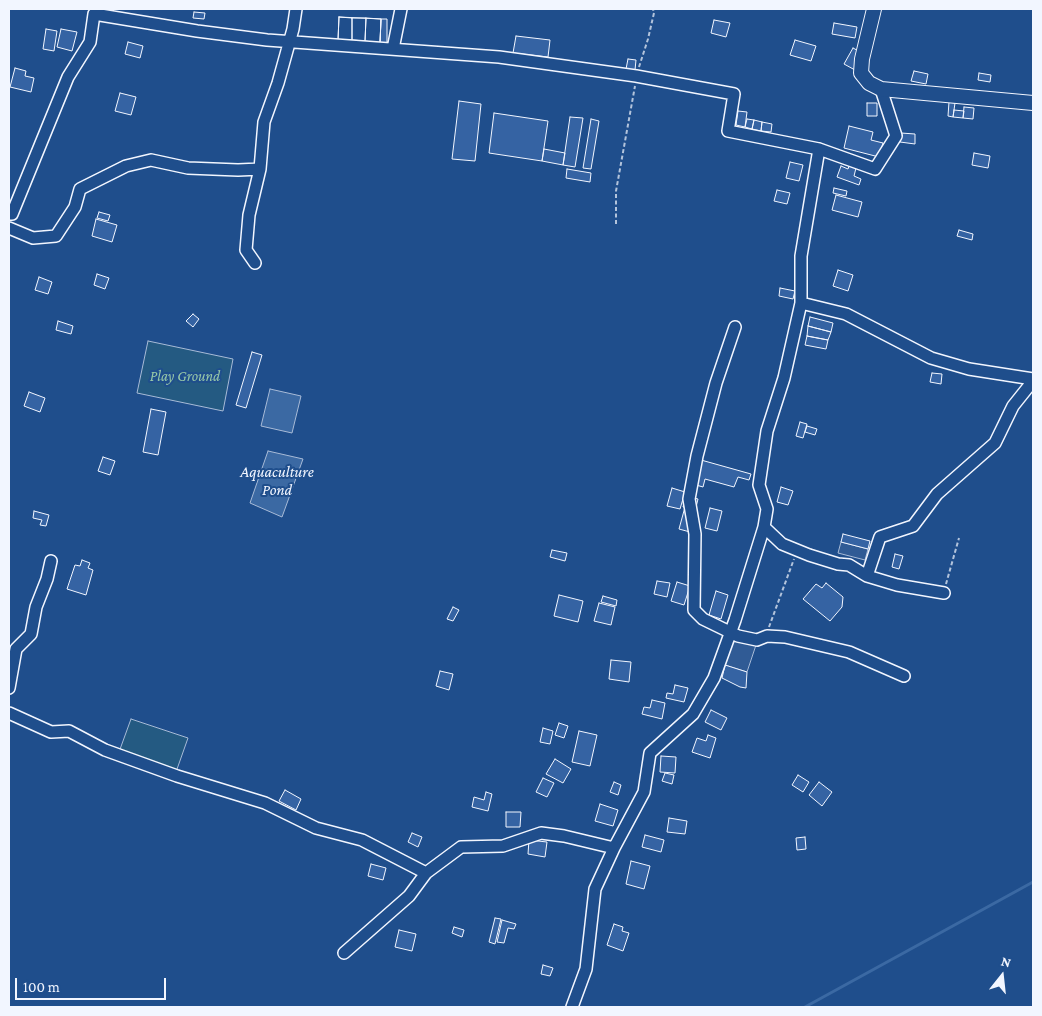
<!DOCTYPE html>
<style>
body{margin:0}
#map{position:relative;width:1042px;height:1016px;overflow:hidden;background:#1f4e8c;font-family:"Crimson Pro",serif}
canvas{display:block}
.frame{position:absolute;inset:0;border:10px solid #f2f6ff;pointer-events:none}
.north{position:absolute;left:977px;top:951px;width:50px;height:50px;-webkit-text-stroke:4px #1f4e8c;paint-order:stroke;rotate:16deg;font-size:14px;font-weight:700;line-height:20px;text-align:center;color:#f2f6ff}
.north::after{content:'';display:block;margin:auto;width:18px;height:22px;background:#f2f6ff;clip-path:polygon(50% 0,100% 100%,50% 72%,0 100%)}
.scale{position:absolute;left:15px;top:978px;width:151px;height:22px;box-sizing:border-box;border:2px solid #f2f6ff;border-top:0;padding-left:6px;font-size:15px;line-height:18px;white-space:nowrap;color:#f2f6ff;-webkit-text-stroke:4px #1f4e8c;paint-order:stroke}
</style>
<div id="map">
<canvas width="1042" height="1016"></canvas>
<div class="frame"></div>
<div class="north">N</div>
<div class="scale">100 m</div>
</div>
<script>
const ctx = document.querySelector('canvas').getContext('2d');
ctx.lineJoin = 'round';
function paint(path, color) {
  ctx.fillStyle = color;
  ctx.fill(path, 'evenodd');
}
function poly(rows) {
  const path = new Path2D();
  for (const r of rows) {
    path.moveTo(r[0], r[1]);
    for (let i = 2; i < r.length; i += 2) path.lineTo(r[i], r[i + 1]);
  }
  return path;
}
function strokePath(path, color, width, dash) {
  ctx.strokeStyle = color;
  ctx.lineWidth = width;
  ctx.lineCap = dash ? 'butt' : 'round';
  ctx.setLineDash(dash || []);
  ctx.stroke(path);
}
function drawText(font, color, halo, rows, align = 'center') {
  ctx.font = font + ' "Crimson Pro",serif';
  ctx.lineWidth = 4;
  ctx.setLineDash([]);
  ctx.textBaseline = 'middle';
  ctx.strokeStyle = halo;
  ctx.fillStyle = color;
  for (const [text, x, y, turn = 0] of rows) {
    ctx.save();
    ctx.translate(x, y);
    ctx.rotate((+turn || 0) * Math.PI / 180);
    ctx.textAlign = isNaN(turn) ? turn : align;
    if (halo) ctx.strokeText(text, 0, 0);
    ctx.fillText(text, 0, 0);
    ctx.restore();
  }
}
const green = poly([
 [148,341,233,359,223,411,137,393,148,341],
 [131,719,188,738,176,772,119,752,131,719]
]);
const parking = poly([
 [841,542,868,549,865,560,838,553,841,542],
 [734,638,756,645,747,672,725,665,734,638]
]);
const water = poly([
 [270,389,301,396,292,433,261,426,270,389],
 [268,451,303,459,282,517,250,503,268,451]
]);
const stream = poly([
 [805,1007,1033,882]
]);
const building = poly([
 [194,12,205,13,204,19,193,18,194,12],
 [339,17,381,19,380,43,338,40,339,17],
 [339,17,352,18,352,40,338,40,339,17],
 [352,18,366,18,365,41,352,40,352,18],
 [366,18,381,19,380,43,365,41,366,18],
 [381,19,387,19,387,43,380,43,381,19],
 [714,20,730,23,726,37,711,33,714,20],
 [834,23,857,27,855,38,832,34,834,23],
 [46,29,57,31,54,51,43,49,46,29],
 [61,29,77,32,72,51,57,47,61,29],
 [516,36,550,40,548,57,513,53,516,36],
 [795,40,816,46,811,61,790,55,795,40],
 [128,42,143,46,140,58,125,54,128,42],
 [853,48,864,54,855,70,844,64,853,48],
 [628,59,636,60,635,70,626,69,628,59],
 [15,68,26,71,25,76,34,78,31,92,10,87,15,68],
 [914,71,928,74,926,84,911,81,914,71],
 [979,73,991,75,990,82,978,80,979,73],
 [120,93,136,97,131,115,115,111,120,93],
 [459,101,481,104,475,161,452,159,459,101],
 [949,102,955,103,953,117,948,116,949,102],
 [867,103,877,103,877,116,867,116,867,103],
 [964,107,974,108,973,119,963,118,964,107],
 [954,110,964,111,963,118,953,117,954,110],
 [738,111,747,112,745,127,736,125,738,111],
 [494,113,548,121,542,161,489,153,494,113],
 [570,117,583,118,575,167,563,165,570,117],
 [591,119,599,121,591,169,583,168,591,119],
 [747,119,754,120,752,129,745,127,747,119],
 [754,120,762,122,761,131,752,129,754,120],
 [762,122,772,124,771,132,761,131,762,122],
 [849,126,873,132,871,140,883,143,879,157,844,148,849,126],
 [901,133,915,134,915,144,900,142,901,133],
 [544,149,565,153,563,165,542,161,544,149],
 [974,153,990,156,988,168,972,165,974,153],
 [790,162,803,165,799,181,786,178,790,162],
 [841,166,848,169,849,166,856,168,854,176,861,179,859,185,837,177,841,166],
 [567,169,591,173,590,182,566,178,567,169],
 [834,188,847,191,846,196,833,193,834,188],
 [777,190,790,193,787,204,774,201,777,190],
 [836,195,862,202,858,217,832,210,836,195],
 [99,212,110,215,108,221,97,218,99,212],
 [96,219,117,225,112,242,92,236,96,219],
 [959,230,973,234,972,240,957,236,959,230],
 [838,270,853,275,848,291,833,286,838,270],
 [97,274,109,278,105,289,94,285,97,274],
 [39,277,52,282,48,294,35,290,39,277],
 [780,288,795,291,793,299,779,296,780,288],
 [193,314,199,319,193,327,186,321,193,314],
 [810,317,833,323,831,332,808,326,810,317],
 [58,321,73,326,71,334,56,330,58,321],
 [808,326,831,332,828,340,807,336,808,326],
 [807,336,828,340,826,349,805,345,807,336],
 [252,352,262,355,246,408,236,405,252,352],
 [932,373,942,374,941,384,930,382,932,373],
 [29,392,45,398,40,412,24,406,29,392],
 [151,409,166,412,158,455,143,452,151,409],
 [800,422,807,424,803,438,796,436,800,422],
 [807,426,817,429,815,435,805,432,807,426],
 [103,457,115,461,110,475,98,471,103,457],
 [701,460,751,474,749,480,738,477,734,487,705,479,703,487,696,485,701,460],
 [781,487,793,491,788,505,777,502,781,487],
 [672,488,685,492,680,509,667,506,672,488],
 [686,496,698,499,690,532,679,529,685,507,683,507,686,496],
 [710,508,722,511,717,531,705,528,710,508],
 [34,511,49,515,46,526,40,525,42,520,33,518,34,511],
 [843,534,870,541,868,549,841,542,843,534],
 [552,550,567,553,565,561,550,557,552,550],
 [895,554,903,556,899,569,892,567,895,554],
 [82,560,90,563,88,568,93,570,86,595,67,589,75,565,80,566,82,560],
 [657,581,670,583,667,597,654,594,657,581],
 [677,582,690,586,684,605,671,601,677,582],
 [826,583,843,597,842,607,830,621,803,599,816,584,822,588,826,583],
 [716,591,728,595,721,619,709,615,716,591],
 [559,595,583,601,578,622,554,616,559,595],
 [603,596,617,600,616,606,601,602,603,596],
 [599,603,615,607,611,625,594,621,599,603],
 [453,607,459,610,453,621,447,619,453,607],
 [611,660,631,662,629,682,609,679,611,660],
 [725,665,747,672,746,688,740,687,722,678,725,665],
 [440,671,453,674,449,690,436,686,440,671],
 [675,685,688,688,684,702,666,698,667,693,673,694,675,685],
 [652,700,665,703,662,719,642,714,644,707,650,708,652,700],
 [711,710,727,718,721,730,705,722,711,710],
 [559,723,568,726,564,738,555,735,559,723],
 [543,728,553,731,550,744,540,742,543,728],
 [579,731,597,735,590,766,572,762,579,731],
 [708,735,716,738,710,758,692,752,697,738,706,741,708,735],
 [661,756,676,757,675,773,660,772,661,756],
 [555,759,571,769,563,783,546,774,555,759],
 [665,773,674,775,672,784,662,781,665,773],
 [798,775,809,782,803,792,792,785,798,775],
 [543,778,554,783,547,797,536,792,543,778],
 [614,782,621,785,618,795,610,792,614,782],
 [819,782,832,792,822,806,809,795,819,782],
 [285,790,301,799,296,810,279,801,285,790],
 [486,792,492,794,488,811,472,807,474,797,484,800,486,792],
 [600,804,618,810,613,826,595,821,600,804],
 [506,812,521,812,520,827,506,827,506,812],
 [669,818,687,821,685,834,667,832,669,818],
 [412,833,422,837,418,847,408,842,412,833],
 [645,835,664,840,661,852,642,847,645,835],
 [805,837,806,849,797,850,796,838,805,837],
 [529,840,547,842,545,857,528,854,529,840],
 [631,861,650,866,644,889,626,884,631,861],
 [371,864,386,868,383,880,368,876,371,864],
 [495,918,501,919,495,944,489,942,495,918],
 [502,920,516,924,514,929,508,928,504,943,497,942,502,920],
 [614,924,623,927,622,931,629,933,623,951,607,945,614,924],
 [454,927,464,930,462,937,452,933,454,927],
 [399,930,416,934,412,951,395,947,399,930],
 [543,965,553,968,550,976,541,974,543,965]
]);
const path = poly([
 [639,67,648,39,654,13,653,9],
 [616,224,616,191,635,86],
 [946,584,959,538],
 [769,627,794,559]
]);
const minor = poly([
 [393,49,401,9],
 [9,214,12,214,68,77,90,42,94,14,197,31,267,40,499,57,636,76,734,94,728,131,819,149,875,169,896,136,881,89],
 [9,228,33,238,56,236,75,207,80,189,126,166,151,160,188,168,238,170,260,169],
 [255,263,246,250,249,215,260,169,264,122,278,83,293,29,296,9],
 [801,303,846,314,931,358,969,369,1033,379],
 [735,327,716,383,697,456,689,499,695,534,694,610,703,619,738,636,757,640,767,636,785,637,849,652,904,676],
 [764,527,782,544,809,555,838,564,849,565,867,576,897,585,944,593],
 [867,576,880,537,913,526,937,494,995,443,1013,406,1033,381],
 [9,688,16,649,31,634,36,607,47,579,51,561],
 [9,713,51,732,69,731,105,750,177,776,265,803,316,828,362,840,426,873,461,847,503,846,541,833,564,836,614,848,644,792,650,753,693,714,714,678,735,620,764,527,767,509,759,485,767,431,784,378,801,303,801,256,819,149],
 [344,953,409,896,426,873],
 [572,1007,586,969,595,889,614,848]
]);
const major = poly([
 [874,9,862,59,861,73,869,83,881,89,1033,103]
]);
const parkNames = [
 ["Play Ground",185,376]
];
const waterNames = [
 ["Aquaculture",277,472],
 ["Pond",277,490]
];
paint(green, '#245a82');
strokePath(green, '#a8bbd7', 1);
paint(parking, '#305b95');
strokePath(parking, '#a8bbd7', 1);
paint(water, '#3b69a3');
strokePath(water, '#a8bbd7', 1);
strokePath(stream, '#3b69a3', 3);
paint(building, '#3563a3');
strokePath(building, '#f2f6ff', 1);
strokePath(minor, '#f2f6ff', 14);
strokePath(major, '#f2f6ff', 16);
strokePath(path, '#b3c4dc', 2, [4, 2.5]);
strokePath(minor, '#1f4e8c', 11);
strokePath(major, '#1f4e8c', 14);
drawText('italic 15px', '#97c8a6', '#1f4e8c', parkNames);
drawText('italic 16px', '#f2f6ff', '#1f4e8c', waterNames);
</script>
